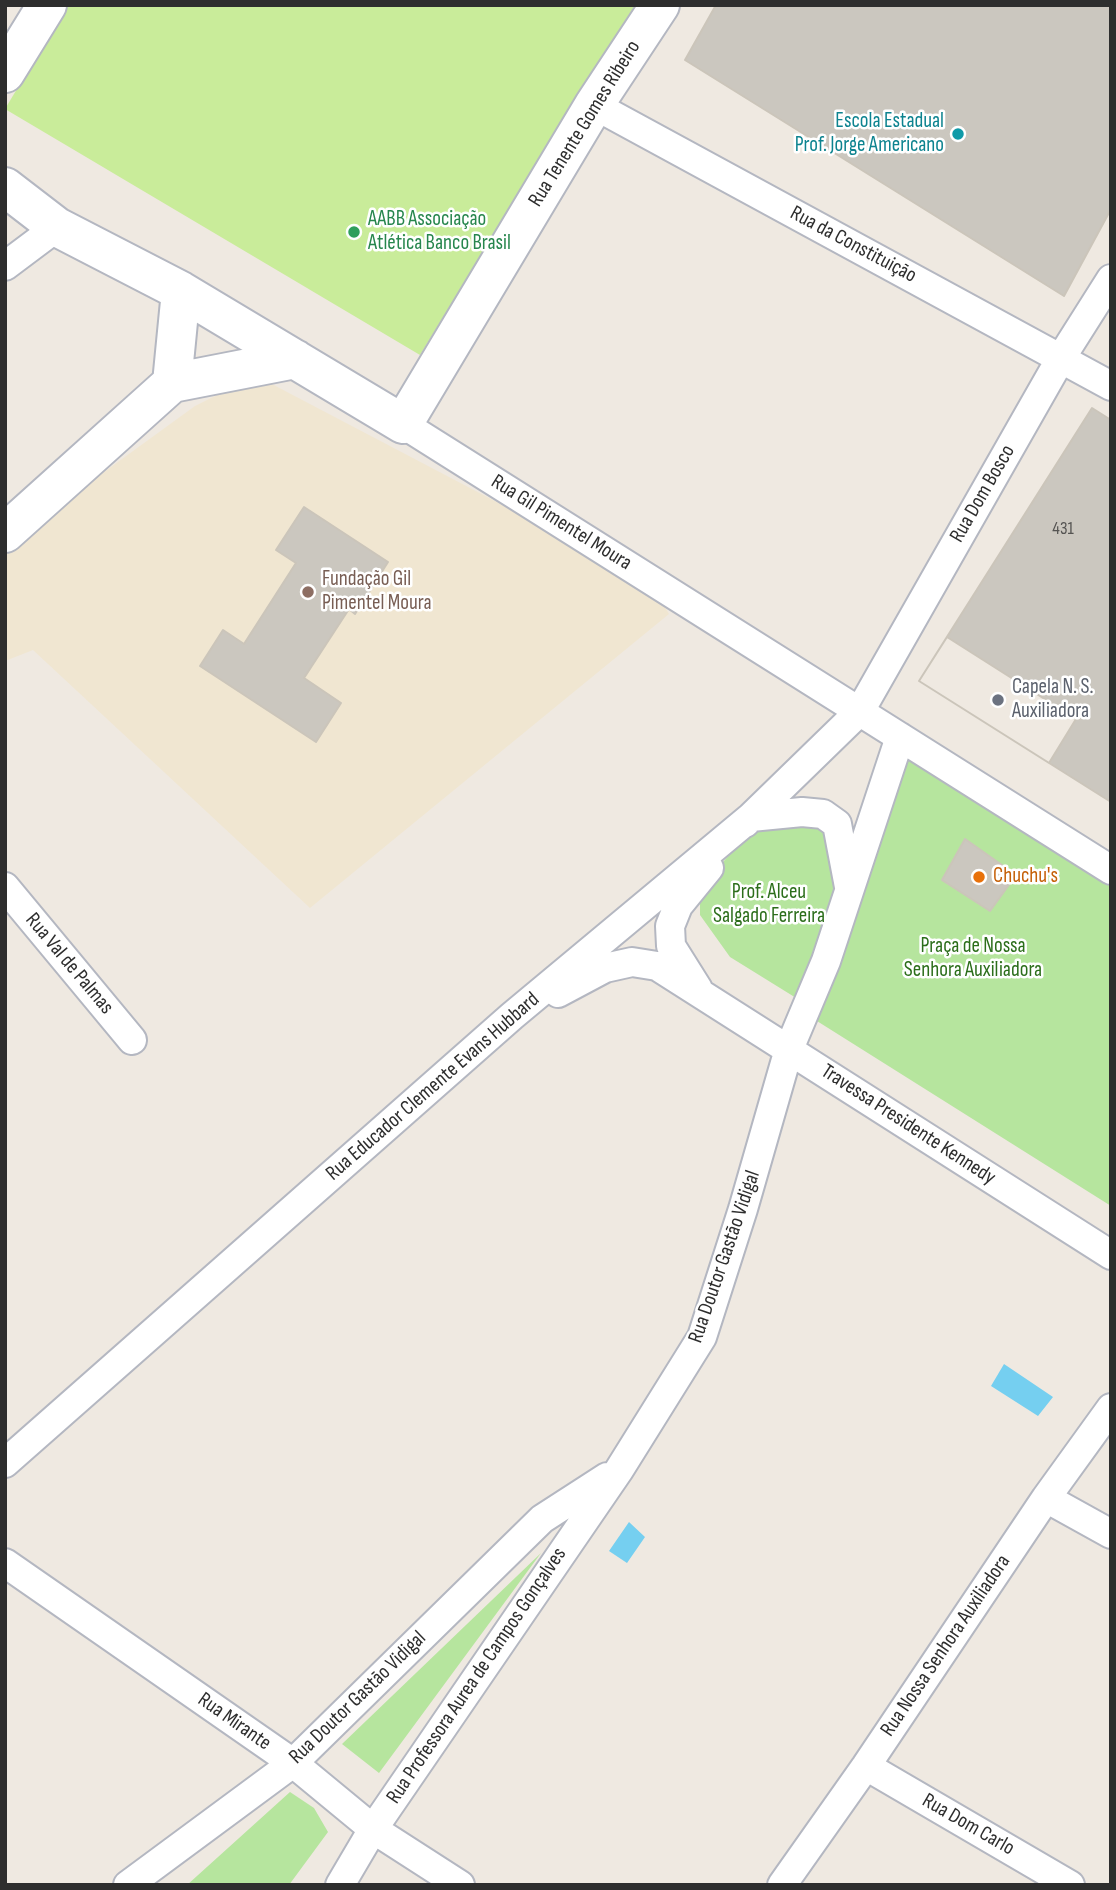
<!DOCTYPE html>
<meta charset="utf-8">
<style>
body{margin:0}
#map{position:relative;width:1116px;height:1890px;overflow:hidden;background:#efe9e1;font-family:"Sofia Sans Condensed",sans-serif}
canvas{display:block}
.frame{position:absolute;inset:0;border:7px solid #2e2e2e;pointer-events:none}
</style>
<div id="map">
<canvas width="1116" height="1890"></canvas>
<div class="frame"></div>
</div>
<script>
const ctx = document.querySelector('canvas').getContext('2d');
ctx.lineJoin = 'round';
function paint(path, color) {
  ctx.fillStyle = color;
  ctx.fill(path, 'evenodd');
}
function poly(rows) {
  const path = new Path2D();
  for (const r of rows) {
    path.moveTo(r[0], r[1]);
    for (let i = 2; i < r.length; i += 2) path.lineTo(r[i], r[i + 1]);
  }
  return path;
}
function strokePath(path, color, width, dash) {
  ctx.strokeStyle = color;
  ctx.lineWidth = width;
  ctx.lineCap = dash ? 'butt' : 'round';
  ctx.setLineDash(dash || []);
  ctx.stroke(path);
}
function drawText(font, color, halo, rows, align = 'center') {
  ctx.font = font + ' "Sofia Sans Condensed",sans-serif';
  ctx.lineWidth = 5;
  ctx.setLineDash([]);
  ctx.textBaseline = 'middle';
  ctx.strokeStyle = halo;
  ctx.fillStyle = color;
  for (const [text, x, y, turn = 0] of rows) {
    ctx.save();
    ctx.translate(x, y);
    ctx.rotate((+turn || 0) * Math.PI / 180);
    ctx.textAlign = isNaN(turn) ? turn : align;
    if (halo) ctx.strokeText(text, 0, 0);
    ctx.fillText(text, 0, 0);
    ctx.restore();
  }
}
const education = poly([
 [268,382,651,583,669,614,310,908,33,650,5,661,5,544,195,406,235,386]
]);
const green = poly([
 [905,749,1111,877,1111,1206,809,1016],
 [800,819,829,829,839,892,801,1001,730,957,700,915,700,889,753,827],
 [541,1553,379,1773,342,1744],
 [290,1792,314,1808,328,1832,289,1885,187,1885]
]);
const pitch = poly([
 [67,5,635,5,420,355,5,109]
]);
const water = poly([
 [1004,1364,1053,1397,1038,1416,991,1386],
 [629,1522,645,1537,627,1563,609,1551]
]);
const building = poly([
 [716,5,1111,5,1111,209,1064,296,685,60,716,5],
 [1092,408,1111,420,1111,802,919,681,1092,408],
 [304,507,388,562,355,614,349,609,304,678,341,703,316,742,200,666,223,630,244,644,296,563,276,550,304,507],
 [947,637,1076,719,1049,763,919,681,947,637],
 [965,839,1016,875,990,911,942,880,965,839]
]);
const minor = poly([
 [594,105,1111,386],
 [5,266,57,227],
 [403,424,1111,870],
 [745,823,751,817,802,812,823,814,837,824,849,887],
 [5,887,132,1040],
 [698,989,671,946,670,926,678,906,709,868],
 [558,993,605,968,632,962,657,966,1111,1255],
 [5,1463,512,1016,751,817,860,711,1061,358,1111,279],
 [1046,1498,1111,1534],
 [5,1563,293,1763,373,1829,460,1885],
 [866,1766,1070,1885],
 [128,1885,293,1763,542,1519,607,1477],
 [340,1885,373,1829,619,1470,702,1337,743,1209,789,1049,826,961,900,737],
 [782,1885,866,1766,1046,1498,1111,1408]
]);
const secondary = poly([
 [5,73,47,5],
 [5,187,57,227,181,291,403,424,594,105,660,5],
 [172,383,181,291],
 [5,533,172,383,295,359]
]);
const markers = [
 [958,134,7,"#0f9aa8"],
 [354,232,7,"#2e9e5b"],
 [308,592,7,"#8d6e63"],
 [998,700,7,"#6b7280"],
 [979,877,7,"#e8710a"]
];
const numberNames = [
 ["431",1063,529]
];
const cultureNames = [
 ["Escola Estadual",944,122],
 ["Prof. Jorge Americano",944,146]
];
const streetNames = [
 ["Rua Tenente Gomes Ribeiro",585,124,-58],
 ["Rua da Constituição",853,245,28],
 ["Rua Dom Bosco",983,494,-60],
 ["Rua Gil Pimentel Moura",561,523,32],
 ["Rua Val de Palmas",69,964,50],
 ["Rua Educador Clemente Evans Hubbard",433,1087,-41],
 ["Travessa Presidente Kennedy",908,1125,33],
 ["Rua Doutor Gastão Vidigal",725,1257,-71],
 ["Rua Nossa Senhora Auxiliadora",946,1646,-56],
 ["Rua Professora Aurea de Campos Gonçalves",477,1676,-56],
 ["Rua Doutor Gastão Vidigal",358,1698,-44],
 ["Rua Mirante",234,1722,35],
 ["Rua Dom Carlo",968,1825,30]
];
const leisureNames = [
 ["AABB Associação",368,220],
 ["Atlética Banco Brasil",368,244]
];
const educationNames = [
 ["Fundação Gil",322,580],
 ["Pimentel Moura",322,604]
];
const worshipNames = [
 ["Capela N. S.",1012,688],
 ["Auxiliadora",1012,712]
];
const foodNames = [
 ["Chuchu's",993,877]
];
const parkNames = [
 ["Prof. Alceu",769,893],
 ["Salgado Ferreira",769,917],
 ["Praça de Nossa",973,947],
 ["Senhora Auxiliadora",973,971]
];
paint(education, '#f0e6d1');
paint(green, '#b6e59e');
paint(pitch, '#c9ec9a');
paint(water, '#75cff0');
paint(building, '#cbc7bf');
strokePath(building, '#cbc5ba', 2);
strokePath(minor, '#b4b7c1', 32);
strokePath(secondary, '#b4b7c1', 42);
strokePath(minor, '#fff', 28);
strokePath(secondary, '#fff', 38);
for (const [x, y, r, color] of markers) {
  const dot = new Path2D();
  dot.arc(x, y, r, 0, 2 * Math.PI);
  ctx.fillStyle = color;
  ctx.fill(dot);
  strokePath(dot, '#fff', 2.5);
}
drawText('18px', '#555452', null, numberNames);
drawText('21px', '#0d838f', '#fff', cultureNames, 'right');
drawText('21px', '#2e2e2e', '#fff', streetNames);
drawText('21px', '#27864d', '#fff', leisureNames, 'left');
drawText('21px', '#785e54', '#fff', educationNames, 'left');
drawText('21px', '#5b616d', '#fff', worshipNames, 'left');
drawText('21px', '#c56008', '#fff', foodNames, 'left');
drawText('21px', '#2c6e1b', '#fff', parkNames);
</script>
